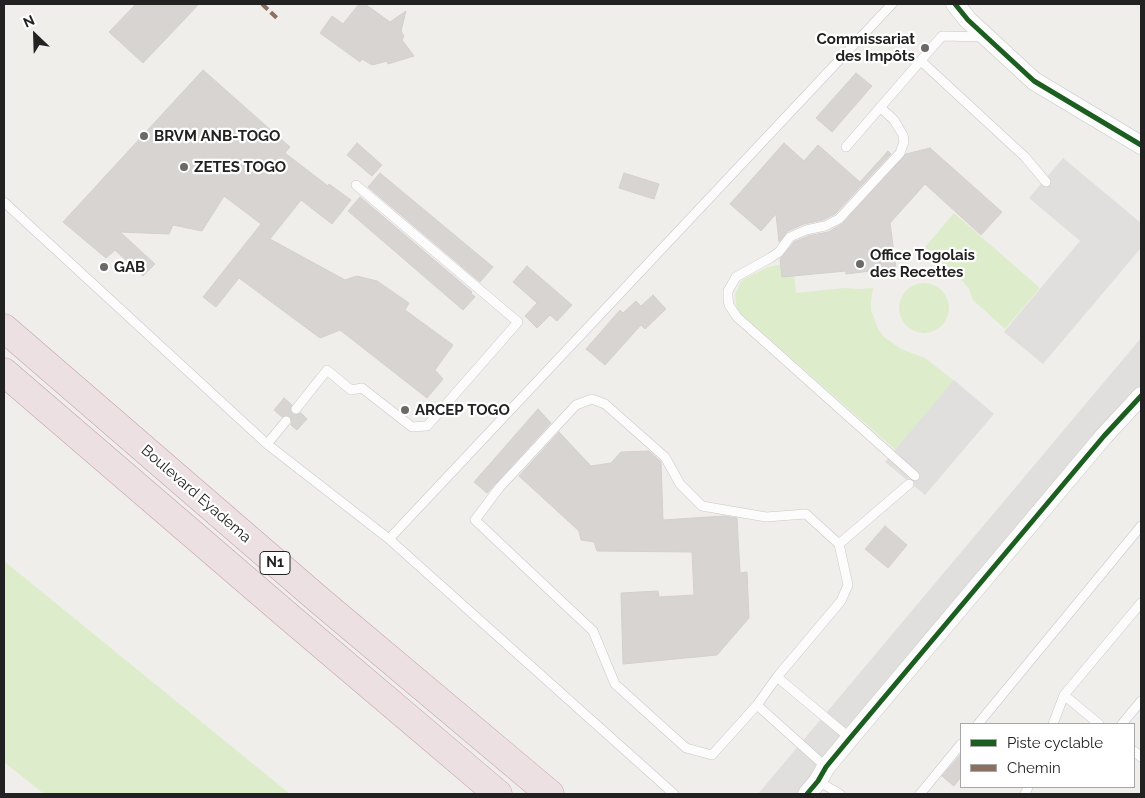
<!DOCTYPE html>
<meta charset="utf-8">
<style>
body{margin:0}
#map{position:relative;width:1145px;height:798px;overflow:hidden;background:#f0eeeb;font-family:Raleway,sans-serif}
canvas{display:block}
.frame{position:absolute;inset:0;border:5px solid #222;pointer-events:none}
.legend{position:absolute;left:960px;top:723px;width:175px;height:65px;box-sizing:border-box;background:#fff;border:1px solid #a7a7a7;margin:0;padding:6px 9px;list-style:none;font-size:15px;color:#222}
.legend li{display:flex;align-items:center;gap:10px;height:25px}
.legend b{width:25px;border:1px solid #a7a7a7}
.north{position:absolute;left:10px;top:10px;width:50px;height:50px;-webkit-text-stroke:4px #fff;paint-order:stroke;rotate:336deg;font-size:14px;font-weight:700;line-height:20px;text-align:center;color:#222}
.north::after{content:'';display:block;margin:auto;width:18px;height:22px;background:#222;clip-path:polygon(50% 0,100% 100%,50% 72%,0 100%)}
</style>
<div id="map">
<canvas width="1145" height="798"></canvas>
<div class="frame"></div>
<ul class="legend">
<li><b style="height:6px;background:#1b5e20"></b>Piste cyclable</li>
<li><b style="height:6px;background:#8d6e63"></b>Chemin</li>
</ul>
<div class="north">N</div>
</div>
<script>
const ctx = document.querySelector('canvas').getContext('2d');
ctx.lineJoin = 'round';
function paint(path, color) {
  ctx.fillStyle = color;
  ctx.fill(path, 'evenodd');
}
function poly(rows) {
  const path = new Path2D();
  for (const r of rows) {
    if (r.length === 3) {
      path.moveTo(r[0] + r[2], r[1]);
      path.arc(r[0], r[1], r[2], 0, 2 * Math.PI);
      continue;
    }
    path.moveTo(r[0], r[1]);
    for (let i = 2; i < r.length; i += 2) path.lineTo(r[i], r[i + 1]);
  }
  return path;
}
function strokePath(path, color, width, dash) {
  ctx.strokeStyle = color;
  ctx.lineWidth = width;
  ctx.lineCap = dash ? 'butt' : 'round';
  ctx.setLineDash(dash || []);
  ctx.stroke(path);
}
function drawText(font, color, halo, rows, align = 'center') {
  ctx.font = font + ' Raleway,sans-serif';
  ctx.lineWidth = 4.5;
  ctx.setLineDash([]);
  ctx.textBaseline = 'middle';
  ctx.strokeStyle = halo;
  ctx.fillStyle = color;
  for (const [text, x, y, turn = 0] of rows) {
    ctx.save();
    ctx.translate(x, y);
    ctx.rotate((+turn || 0) * Math.PI / 180);
    ctx.textAlign = isNaN(turn) ? turn : align;
    if (halo) ctx.strokeText(text, 0, 0);
    ctx.fillText(text, 0, 0);
    ctx.restore();
  }
}
const grass = poly([
 [954,213,1040,288,1005,329,973,300,969,289,955,272,944,264,932,259,915,259],
 [793,262,796,293,844,288,860,289,873,288,871,301,871,310,878,329,884,337,901,349,925,358,957,383,899,453,741,314,737,309,735,295,740,283,744,279,768,267],
 [924,308,25],
 [4,561,290,794,44,794,4,762]
]);
const parking = poly([
 [1063,158,1141,223,1141,248,1043,364,1004,332,1080,241,1029,198],
 [1141,338,1141,392,803,794,758,794],
 [954,380,994,414,925,495,885,462]
]);
const building = poly([
 [136,4,199,4,143,63,109,32,136,4],
 [359,4,365,4,390,22,406,11,401,31,404,36,402,40,414,56,388,64,387,61,372,65,362,59,360,62,320,33,332,16,343,24,359,4],
 [203,70,290,147,285,153,328,186,329,184,351,200,332,224,301,200,270,239,345,280,357,276,377,281,409,303,405,310,453,345,435,370,443,379,427,398,340,330,320,338,239,278,216,307,203,297,261,224,224,196,202,231,173,225,169,234,120,232,155,264,143,276,115,250,106,258,63,222,203,70],
 [856,73,872,86,832,132,816,118,856,73],
 [357,143,382,165,372,176,347,155,357,143],
 [784,143,804,161,818,145,860,182,888,151,891,154,835,214,823,220,804,224,788,231,779,242,776,214,761,231,730,204,784,143],
 [930,148,1002,212,981,235,925,184,890,223,896,268,846,274,846,271,782,277,780,259,794,242,808,236,828,232,842,224,906,154,930,148],
 [380,173,493,267,480,282,368,187,380,173],
 [624,173,659,184,654,199,619,188,624,173],
 [360,197,472,292,471,293,475,297,463,310,348,211,360,197],
 [527,266,572,305,557,321,550,315,537,328,525,316,537,303,513,282,527,266],
 [653,295,666,309,645,329,641,325,605,365,586,349,620,310,623,313,636,301,641,306,653,295],
 [284,398,292,405,290,409,292,414,296,415,301,413,307,419,297,430,291,425,292,422,290,417,287,415,282,417,274,410,284,398],
 [538,409,551,423,487,493,474,482,538,409],
 [559,432,591,466,611,463,621,452,649,451,661,462,663,520,724,516,737,518,740,573,747,572,749,618,717,655,623,664,621,593,658,591,659,597,694,595,692,552,597,551,594,542,581,540,579,531,519,476,559,432],
 [885,526,907,545,888,568,865,549,885,526],
 [961,754,961,777,954,786,942,776,961,754]
]);
const lane = poly([
 [921,61,1025,157,1046,182],
 [880,107,894,120,903,135,904,142,900,153,839,219,825,226,806,230,790,237,779,252,770,258,736,277,728,291,728,298,729,305,737,317,915,476],
 [846,147,942,36,985,37],
 [4,202,267,444,389,539,674,794],
 [296,409,327,370,351,390,362,388,412,427,427,426,518,322,356,185],
 [267,444,286,421],
 [389,539,892,4],
 [839,544,806,514,766,517,702,506,680,484,665,457,605,404,592,399,576,405,499,488,475,520,593,631,615,684,686,748,712,755,757,705,777,677,841,601,848,585,839,544,909,484],
 [777,677,850,738],
 [1064,695,1099,724],
 [757,705,826,767],
 [978,724,1141,526],
 [1053,724,1064,695,1141,603],
 [1122,724,1141,701],
 [1134,751,1141,757],
 [818,781,840,794],
 [920,794,961,744],
 [1025,794,1028,787]
]);
const street = poly([
 [955,4,968,20,1034,81,1141,145],
 [807,794,818,781,826,767,850,738,1104,436,1141,396]
]);
const highway = poly([
 [4,328,319,600,550,794],
 [4,372,288,616,498,794]
]);
const quiet = poly([
 [262,4,278,19]
]);
const cycleway = poly([
 [955,4,968,20,1034,81,1141,145],
 [807,794,818,781,826,767,850,738,1104,436,1141,396]
]);
const markers = [
 [925,48,5,"#6a6968"],
 [144,136,5,"#6a6968"],
 [184,167,5,"#6a6968"],
 [860,264,5,"#6a6968"],
 [104,267,5,"#6a6968"],
 [405,410,5,"#6a6968"]
];
const shields = [
 [275,563,30]
];
const shieldNames = [
 ["N1",275,563]
];
const poiNames = [
 ["Commissariat",915,39,"right"],
 ["des Impôts",915,56,"right"],
 ["BRVM ANB-TOGO",154,136],
 ["ZETES TOGO",194,167],
 ["Office Togolais",870,255],
 ["des Recettes",870,272],
 ["GAB",114,267],
 ["ARCEP TOGO",415,410]
];
const streetNames = [
 ["Boulevard Eyadema",196,494,41]
];
paint(grass, '#ddeccb');
paint(parking, '#e0dfde');
paint(building, '#d7d4d2');
strokePath(building, '#d3d0cc', 1);
strokePath(lane, '#c9c8c7', 10);
strokePath(street, '#c9c8c7', 19);
strokePath(highway, '#c5a2ac', 29);
strokePath(lane, '#fdfcfc', 9);
strokePath(street, '#fdfcfc', 18);
strokePath(highway, '#ece0e2', 28);
strokePath(quiet, '#8d6e63', 4, [8, 4]);
strokePath(cycleway, '#1b5e20', 5);
for (const [x, y, r, color] of markers) {
  const dot = new Path2D();
  dot.arc(x, y, r, 0, 2 * Math.PI);
  ctx.fillStyle = color;
  ctx.fill(dot);
  strokePath(dot, '#fff', 2);
}
for (const [x, y, w] of shields) {
  const box = new Path2D();
  box.roundRect(x - w / 2, y - 11.5, w, 23, 4);
  ctx.fillStyle = '#fff';
  ctx.fill(box);
  strokePath(box, '#222', 1);
}
drawText('bold 14px', '#222', null, shieldNames);
drawText('bold 15px', '#222', '#fff', poiNames, 'left');
drawText('15px', '#222', '#fff', streetNames);
</script>
